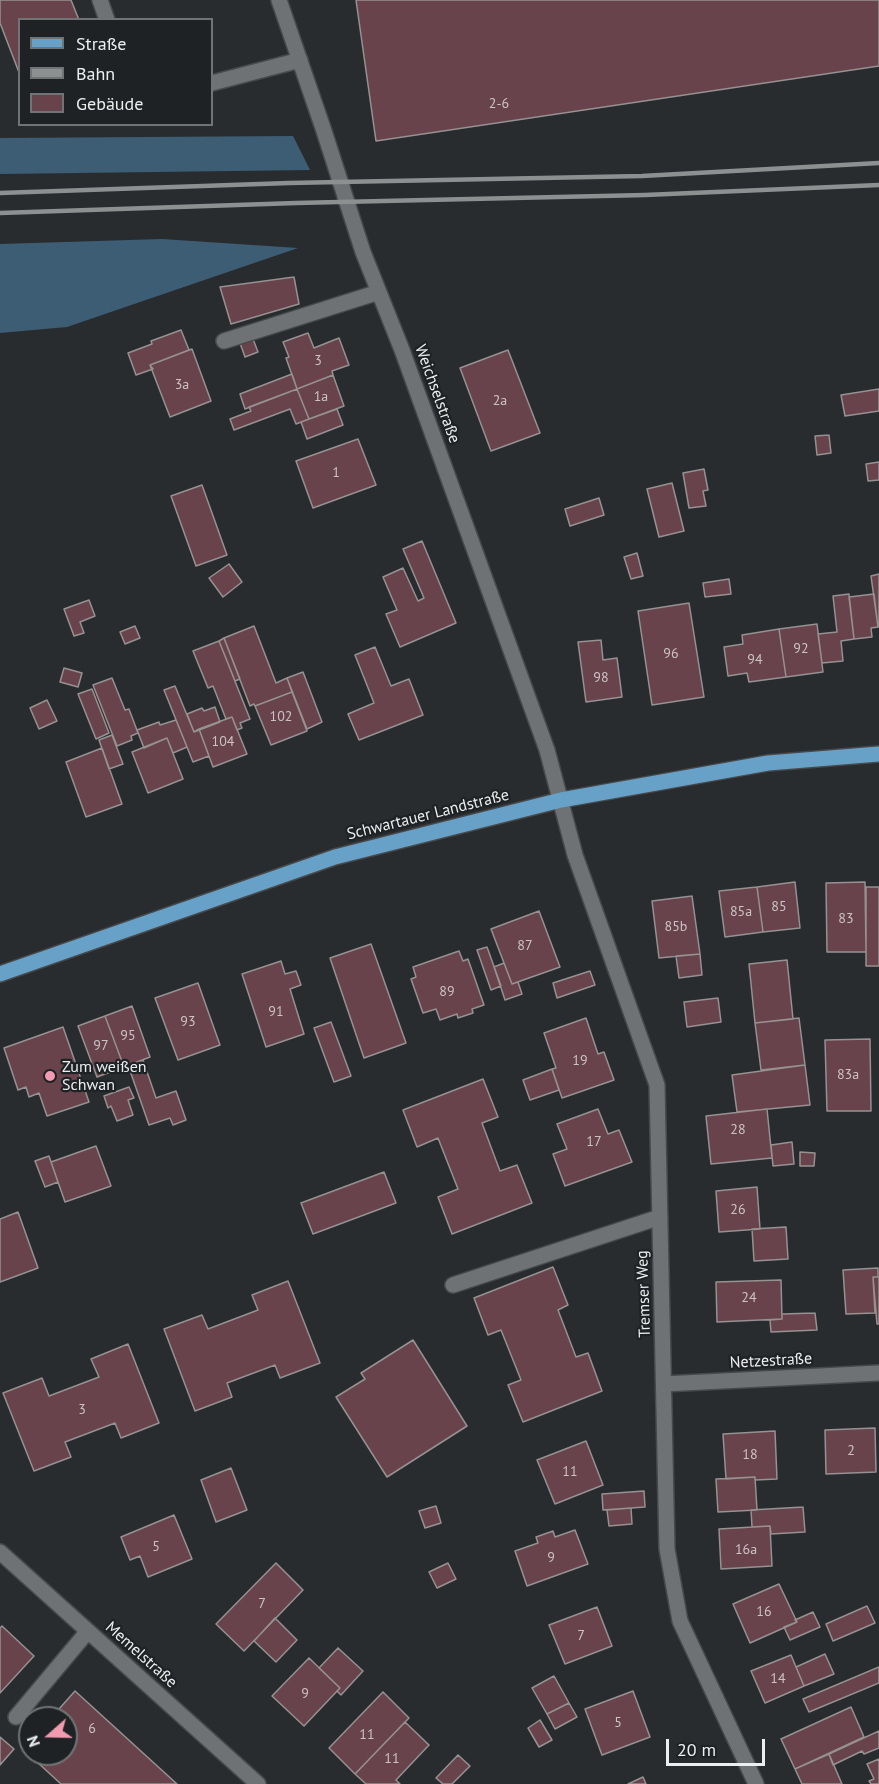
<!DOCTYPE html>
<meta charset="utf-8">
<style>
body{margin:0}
#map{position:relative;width:879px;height:1784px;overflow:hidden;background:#292c2e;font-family:"PT Sans",sans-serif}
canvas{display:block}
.legend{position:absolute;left:18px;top:18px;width:195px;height:108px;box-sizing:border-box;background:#1f2224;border:2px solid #717475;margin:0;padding:8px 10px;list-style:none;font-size:18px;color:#eceeef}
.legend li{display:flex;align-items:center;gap:12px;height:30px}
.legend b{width:30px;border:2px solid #717475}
.north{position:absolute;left:18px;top:1706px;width:60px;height:60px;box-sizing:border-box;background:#1f2224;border:2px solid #717475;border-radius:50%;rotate:250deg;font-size:16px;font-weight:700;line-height:24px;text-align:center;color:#eceeef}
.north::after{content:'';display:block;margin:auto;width:21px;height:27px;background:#f29aaf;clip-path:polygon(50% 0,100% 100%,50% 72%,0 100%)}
.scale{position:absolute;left:666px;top:1739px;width:99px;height:27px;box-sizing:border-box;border:3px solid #eceeef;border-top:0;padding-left:8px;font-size:18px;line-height:21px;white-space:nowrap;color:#eceeef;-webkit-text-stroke:4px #1f2224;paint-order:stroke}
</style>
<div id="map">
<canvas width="879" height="1784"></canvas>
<ul class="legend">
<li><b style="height:8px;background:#67a1c7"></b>Straße</li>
<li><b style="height:8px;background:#8d9091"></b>Bahn</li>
<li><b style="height:16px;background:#68434b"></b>Gebäude</li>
</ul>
<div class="north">N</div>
<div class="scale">20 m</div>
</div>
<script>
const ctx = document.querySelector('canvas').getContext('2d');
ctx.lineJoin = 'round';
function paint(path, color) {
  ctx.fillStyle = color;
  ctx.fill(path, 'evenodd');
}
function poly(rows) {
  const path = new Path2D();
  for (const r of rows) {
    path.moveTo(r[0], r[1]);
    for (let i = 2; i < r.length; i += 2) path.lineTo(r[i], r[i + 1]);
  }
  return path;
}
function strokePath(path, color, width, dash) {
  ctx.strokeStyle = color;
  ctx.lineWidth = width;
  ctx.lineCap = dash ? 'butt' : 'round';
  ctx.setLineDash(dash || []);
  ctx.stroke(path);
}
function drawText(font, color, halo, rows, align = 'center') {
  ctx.font = font + ' "PT Sans",sans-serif';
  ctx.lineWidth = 4.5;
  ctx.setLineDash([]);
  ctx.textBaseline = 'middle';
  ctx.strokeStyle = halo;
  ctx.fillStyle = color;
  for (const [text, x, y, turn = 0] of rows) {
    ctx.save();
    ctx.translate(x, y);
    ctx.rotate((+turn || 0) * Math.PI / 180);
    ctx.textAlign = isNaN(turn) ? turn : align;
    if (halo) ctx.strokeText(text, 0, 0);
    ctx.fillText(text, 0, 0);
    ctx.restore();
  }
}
const forest = poly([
 [293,136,310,170,0,174,0,138],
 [162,239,298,248,67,327,0,333,0,244]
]);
const building = poly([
 [0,0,71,0,79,20,20,20,20,75,0,23,0,0],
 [356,0,879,0,879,66,376,141,356,0],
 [294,277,299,304,231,324,220,287,294,277],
 [181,330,189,350,150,365,153,369,136,375,128,353,152,344,151,341,181,330],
 [308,333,314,348,339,338,349,365,332,371,333,375,297,389,286,358,289,357,283,342,308,333],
 [253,339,258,352,245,357,240,343,253,339],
 [192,349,211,401,170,417,150,365,192,349],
 [508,350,540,433,491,451,460,368,508,350],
 [292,374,297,389,245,409,240,394,292,374],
 [333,375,344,406,309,419,297,389,333,375],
 [297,389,309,419,296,424,290,409,234,430,230,419,251,411,249,407,297,389],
 [879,389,879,411,845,416,841,395,879,389],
 [337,409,343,425,307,439,301,422,337,409],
 [829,435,831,453,817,455,815,436,829,435],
 [358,439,376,485,313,508,296,461,358,439],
 [879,462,879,480,868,481,866,464,879,462],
 [704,469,708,490,703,491,706,506,689,508,683,473,704,469],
 [672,483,684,531,659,537,647,489,672,483],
 [202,485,227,555,196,566,171,496,202,485],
 [599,498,604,515,570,526,565,509,599,498],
 [422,541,456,623,400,647,386,614,397,610,383,577,403,568,418,601,424,598,403,549,422,541],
 [637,553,643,576,631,579,624,557,637,553],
 [229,564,242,582,223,597,209,578,229,564],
 [879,574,879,627,878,627,871,576,879,574],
 [729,579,731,594,705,597,703,583,729,579],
 [849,594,854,639,841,641,843,661,822,663,818,634,837,632,833,596,849,594],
 [874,594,878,627,871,628,872,637,854,639,849,597,874,594],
 [89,600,95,616,80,622,84,633,74,636,64,609,89,600],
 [689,603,704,697,652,705,638,611,689,603],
 [817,624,823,672,786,677,779,629,817,624],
 [135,626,140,638,125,644,120,632,135,626],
 [254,626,276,683,287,678,292,692,255,706,254,704,250,706,224,638,254,626],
 [779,629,786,677,749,682,747,673,728,676,724,647,743,644,742,635,779,629],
 [224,638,240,679,235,681,219,641,224,638],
 [601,640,603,660,617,658,622,697,586,702,578,642,601,640],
 [219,641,250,719,240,723,242,728,237,730,232,717,226,719,213,686,208,688,193,651,219,641],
 [375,647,391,686,409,679,423,715,359,740,348,714,374,703,355,655,375,647],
 [64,668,82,673,78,687,60,682,64,668],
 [303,672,322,722,307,729,287,678,303,672],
 [112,678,125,710,129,709,138,733,131,736,132,740,117,746,93,685,112,678],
 [175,686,194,732,199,729,209,756,193,762,164,690,175,686],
 [92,689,109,733,96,739,78,694,92,689],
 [292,692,307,731,271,745,255,706,292,692],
 [47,700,57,721,39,729,30,708,47,700],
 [215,707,220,722,194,732,187,714,202,708,204,711,215,707],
 [232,717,247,754,213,767,199,729,232,717],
 [176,720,187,747,173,753,167,738,144,748,137,730,159,722,160,725,176,720],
 [112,735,123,764,109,769,99,740,112,735],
 [167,738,183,779,148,793,132,752,167,738],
 [102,748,122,804,86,817,66,762,102,748],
 [795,882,800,928,763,932,757,887,795,882],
 [865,882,866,952,827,952,826,883,865,882],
 [757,887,763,932,725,937,719,891,757,887],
 [866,887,879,887,879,966,866,966,866,887],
 [692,896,700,954,659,958,652,901,692,896],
 [539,911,560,967,512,984,491,929,539,911],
 [371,944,406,1043,364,1058,330,958,371,944],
 [487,947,501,986,491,990,477,950,487,947],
 [459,951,463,961,468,959,484,1005,472,1009,473,1013,458,1018,457,1014,440,1020,436,1009,423,1013,411,979,416,977,413,967,459,951],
 [700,954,702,975,679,978,676,956,700,954],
 [787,960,793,1019,755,1023,749,964,787,960],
 [281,961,285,974,296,971,301,985,290,989,304,1034,266,1047,242,974,281,961],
 [504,963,512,984,518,982,522,994,505,1000,494,967,504,963],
 [590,971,595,985,557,998,553,983,590,971],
 [198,983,220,1045,178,1060,155,998,198,983],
 [718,998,721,1022,687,1027,684,1002,718,998],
 [132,1006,150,1057,124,1067,105,1016,132,1006],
 [105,1016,124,1067,97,1077,78,1026,105,1016],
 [586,1018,598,1054,604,1052,614,1080,562,1098,552,1069,556,1068,544,1033,586,1018],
 [799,1018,805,1065,761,1070,755,1023,799,1018],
 [331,1022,351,1076,334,1082,314,1028,331,1022],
 [63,1027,89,1102,47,1116,39,1093,29,1097,26,1087,18,1090,4,1048,63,1027],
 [870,1039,871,1111,827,1111,825,1040,870,1039],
 [143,1060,156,1098,176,1091,186,1120,173,1125,170,1118,149,1125,128,1065,143,1060],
 [805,1065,810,1105,737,1112,732,1075,805,1065],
 [552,1069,559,1090,530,1100,523,1080,552,1069],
 [483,1079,498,1117,482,1123,500,1171,517,1165,532,1203,452,1234,438,1197,458,1189,438,1138,417,1147,403,1110,483,1079],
 [129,1087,134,1098,128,1100,133,1115,117,1121,111,1106,108,1108,104,1096,129,1087],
 [598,1109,608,1134,619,1130,632,1162,565,1186,553,1154,567,1149,557,1124,598,1109],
 [767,1109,772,1158,711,1164,706,1116,767,1109],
 [792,1142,794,1164,773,1166,771,1145,792,1142],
 [96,1146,111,1186,65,1202,51,1162,96,1146],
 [800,1152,815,1153,814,1166,800,1166,800,1152],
 [49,1156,58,1182,45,1187,35,1161,49,1156],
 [384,1172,396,1203,313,1234,301,1203,384,1172],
 [757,1187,760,1229,719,1232,716,1191,757,1187],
 [18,1212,38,1268,0,1282,0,1219,18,1212],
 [786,1227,788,1259,754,1261,752,1229,786,1227],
 [553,1267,568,1305,558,1310,576,1357,588,1353,602,1391,523,1422,508,1385,521,1380,501,1330,488,1335,474,1298,553,1267],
 [878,1268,878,1277,873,1277,875,1313,846,1314,843,1270,878,1268],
 [873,1277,879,1277,879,1324,877,1324,873,1277],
 [781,1280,782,1319,717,1322,716,1282,781,1280],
 [288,1281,320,1363,280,1378,275,1365,227,1383,232,1397,195,1411,164,1329,202,1315,208,1329,258,1310,252,1295,288,1281],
 [815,1313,817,1330,771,1332,770,1320,782,1319,782,1314,815,1313],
 [413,1340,467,1426,387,1477,336,1397,365,1379,361,1373,413,1340],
 [128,1344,159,1423,121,1438,115,1423,65,1442,71,1457,34,1471,3,1393,42,1378,49,1396,99,1377,91,1359,128,1344],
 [875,1428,876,1472,826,1474,825,1430,875,1428],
 [775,1431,777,1479,755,1480,755,1477,726,1479,723,1434,775,1431],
 [586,1441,603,1485,555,1504,537,1460,586,1441],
 [231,1468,247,1510,216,1522,201,1480,231,1468],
 [755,1477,757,1510,718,1512,716,1479,755,1477],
 [644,1491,645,1507,603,1510,602,1494,644,1491],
 [436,1506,441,1523,425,1528,419,1511,436,1506],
 [803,1507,805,1532,771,1534,770,1526,752,1527,751,1510,803,1507],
 [631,1508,632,1524,609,1526,607,1510,631,1508],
 [174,1515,192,1559,148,1577,140,1556,130,1560,121,1537,174,1515],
 [770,1526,772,1566,721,1569,719,1529,770,1526],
 [575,1530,588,1564,527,1586,515,1551,538,1543,536,1537,553,1531,555,1537,575,1530],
 [276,1563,303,1590,244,1651,216,1624,276,1563],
 [448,1563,456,1579,437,1588,429,1572,448,1563],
 [779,1584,797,1622,750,1643,733,1604,779,1584],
 [867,1606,875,1623,833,1641,826,1624,867,1606],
 [597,1607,612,1646,565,1664,549,1625,597,1607],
 [813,1612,820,1627,790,1640,784,1627,797,1622,795,1620,813,1612],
 [275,1618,297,1640,276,1662,254,1641,275,1618],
 [2,1626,34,1656,0,1693,0,1628,2,1626],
 [338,1648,363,1671,341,1695,337,1691,340,1688,319,1668,338,1648],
 [825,1654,834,1674,804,1686,796,1667,825,1654],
 [791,1655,804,1686,765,1703,751,1671,791,1655],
 [309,1658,340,1688,304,1726,272,1696,309,1658],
 [879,1667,879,1683,809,1712,803,1699,879,1667],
 [554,1676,569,1703,547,1714,532,1688,554,1676],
 [75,1691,177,1784,61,1784,23,1749,30,1741,30,1754,66,1754,66,1718,51,1718,75,1691],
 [633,1691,650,1737,602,1755,585,1709,633,1691],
 [383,1692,409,1718,355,1774,329,1748,383,1692],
 [569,1703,577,1717,555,1729,547,1714,569,1703],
 [851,1707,864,1737,795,1769,781,1739,851,1707],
 [540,1720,552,1740,539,1747,528,1728,540,1720],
 [405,1722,429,1745,396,1780,400,1784,366,1784,355,1774,405,1722],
 [879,1731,879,1748,864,1754,862,1751,833,1765,829,1754,879,1731],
 [0,1737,14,1749,0,1765,0,1737],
 [829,1754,842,1784,802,1784,795,1769,829,1754],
 [458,1755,470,1766,452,1784,443,1784,436,1778,458,1755],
 [879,1759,879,1784,871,1784,869,1781,874,1779,867,1764,879,1759],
 [643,1777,646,1784,628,1784,643,1777]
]);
const minor = poly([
 [100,0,107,20],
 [279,0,323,128,363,252,402,350,547,750,575,855,657,1085,667,1549,680,1621,756,1784],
 [212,83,300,60],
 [224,341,379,292],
 [453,1285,660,1217],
 [664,1384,879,1373],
 [0,1552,258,1784],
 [16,1717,88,1631]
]);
const major = poly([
 [0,974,335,857,561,800,768,763,879,754]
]);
const rail = poly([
 [0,193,289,183,642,176,879,163],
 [0,213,296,203,645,195,879,185]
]);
const markers = [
 [50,1076,6,"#f29aaf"]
];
const numberNames = [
 ["2-6",499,104],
 ["3",318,361],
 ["3a",182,385],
 ["1a",321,397],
 ["2a",500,401],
 ["1",336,473],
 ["92",801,649],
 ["96",671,654],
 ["94",755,660],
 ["98",601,678],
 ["102",281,717],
 ["104",223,742],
 ["85",779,907],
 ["85a",741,912],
 ["83",846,919],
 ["85b",676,927],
 ["87",525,946],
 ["89",447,992],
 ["91",276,1012],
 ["93",188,1022],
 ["95",128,1036],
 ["97",101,1046],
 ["19",580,1061],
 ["83a",848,1075],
 ["28",738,1130],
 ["17",594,1142],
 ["26",738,1210],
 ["24",749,1298],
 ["3",82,1410],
 ["2",851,1451],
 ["18",750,1455],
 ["11",570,1472],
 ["5",156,1547],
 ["16a",746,1550],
 ["9",551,1558],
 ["7",262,1604],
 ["16",764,1612],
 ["7",581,1636],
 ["14",778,1679],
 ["9",305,1694],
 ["5",618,1723],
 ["6",92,1729],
 ["11",367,1735],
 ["11",392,1759]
];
const streetNames = [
 ["Weichselstraße",437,394,70],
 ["Schwartauer Landstraße",428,815,-14],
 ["Tremser Weg",644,1294,-92],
 ["Netzestraße",771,1361,-3],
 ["Memelstraße",141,1655,42]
];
const poiNames = [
 ["Zum weißen",62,1067],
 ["Schwan",62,1085]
];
paint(forest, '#3d5d74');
paint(building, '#68434b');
strokePath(building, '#969192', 1.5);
strokePath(minor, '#46484a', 18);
strokePath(major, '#46484a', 18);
strokePath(minor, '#6e7274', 15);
strokePath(major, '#67a1c7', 15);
strokePath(rail, '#8d9091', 4.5);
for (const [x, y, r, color] of markers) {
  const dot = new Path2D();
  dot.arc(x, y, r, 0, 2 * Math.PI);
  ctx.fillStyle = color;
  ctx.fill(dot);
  strokePath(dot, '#1f2224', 2);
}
drawText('14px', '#cbc3c6', null, numberNames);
drawText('16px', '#eceeef', '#1f2224', streetNames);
drawText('16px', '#eceeef', '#1f2224', poiNames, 'left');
</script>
